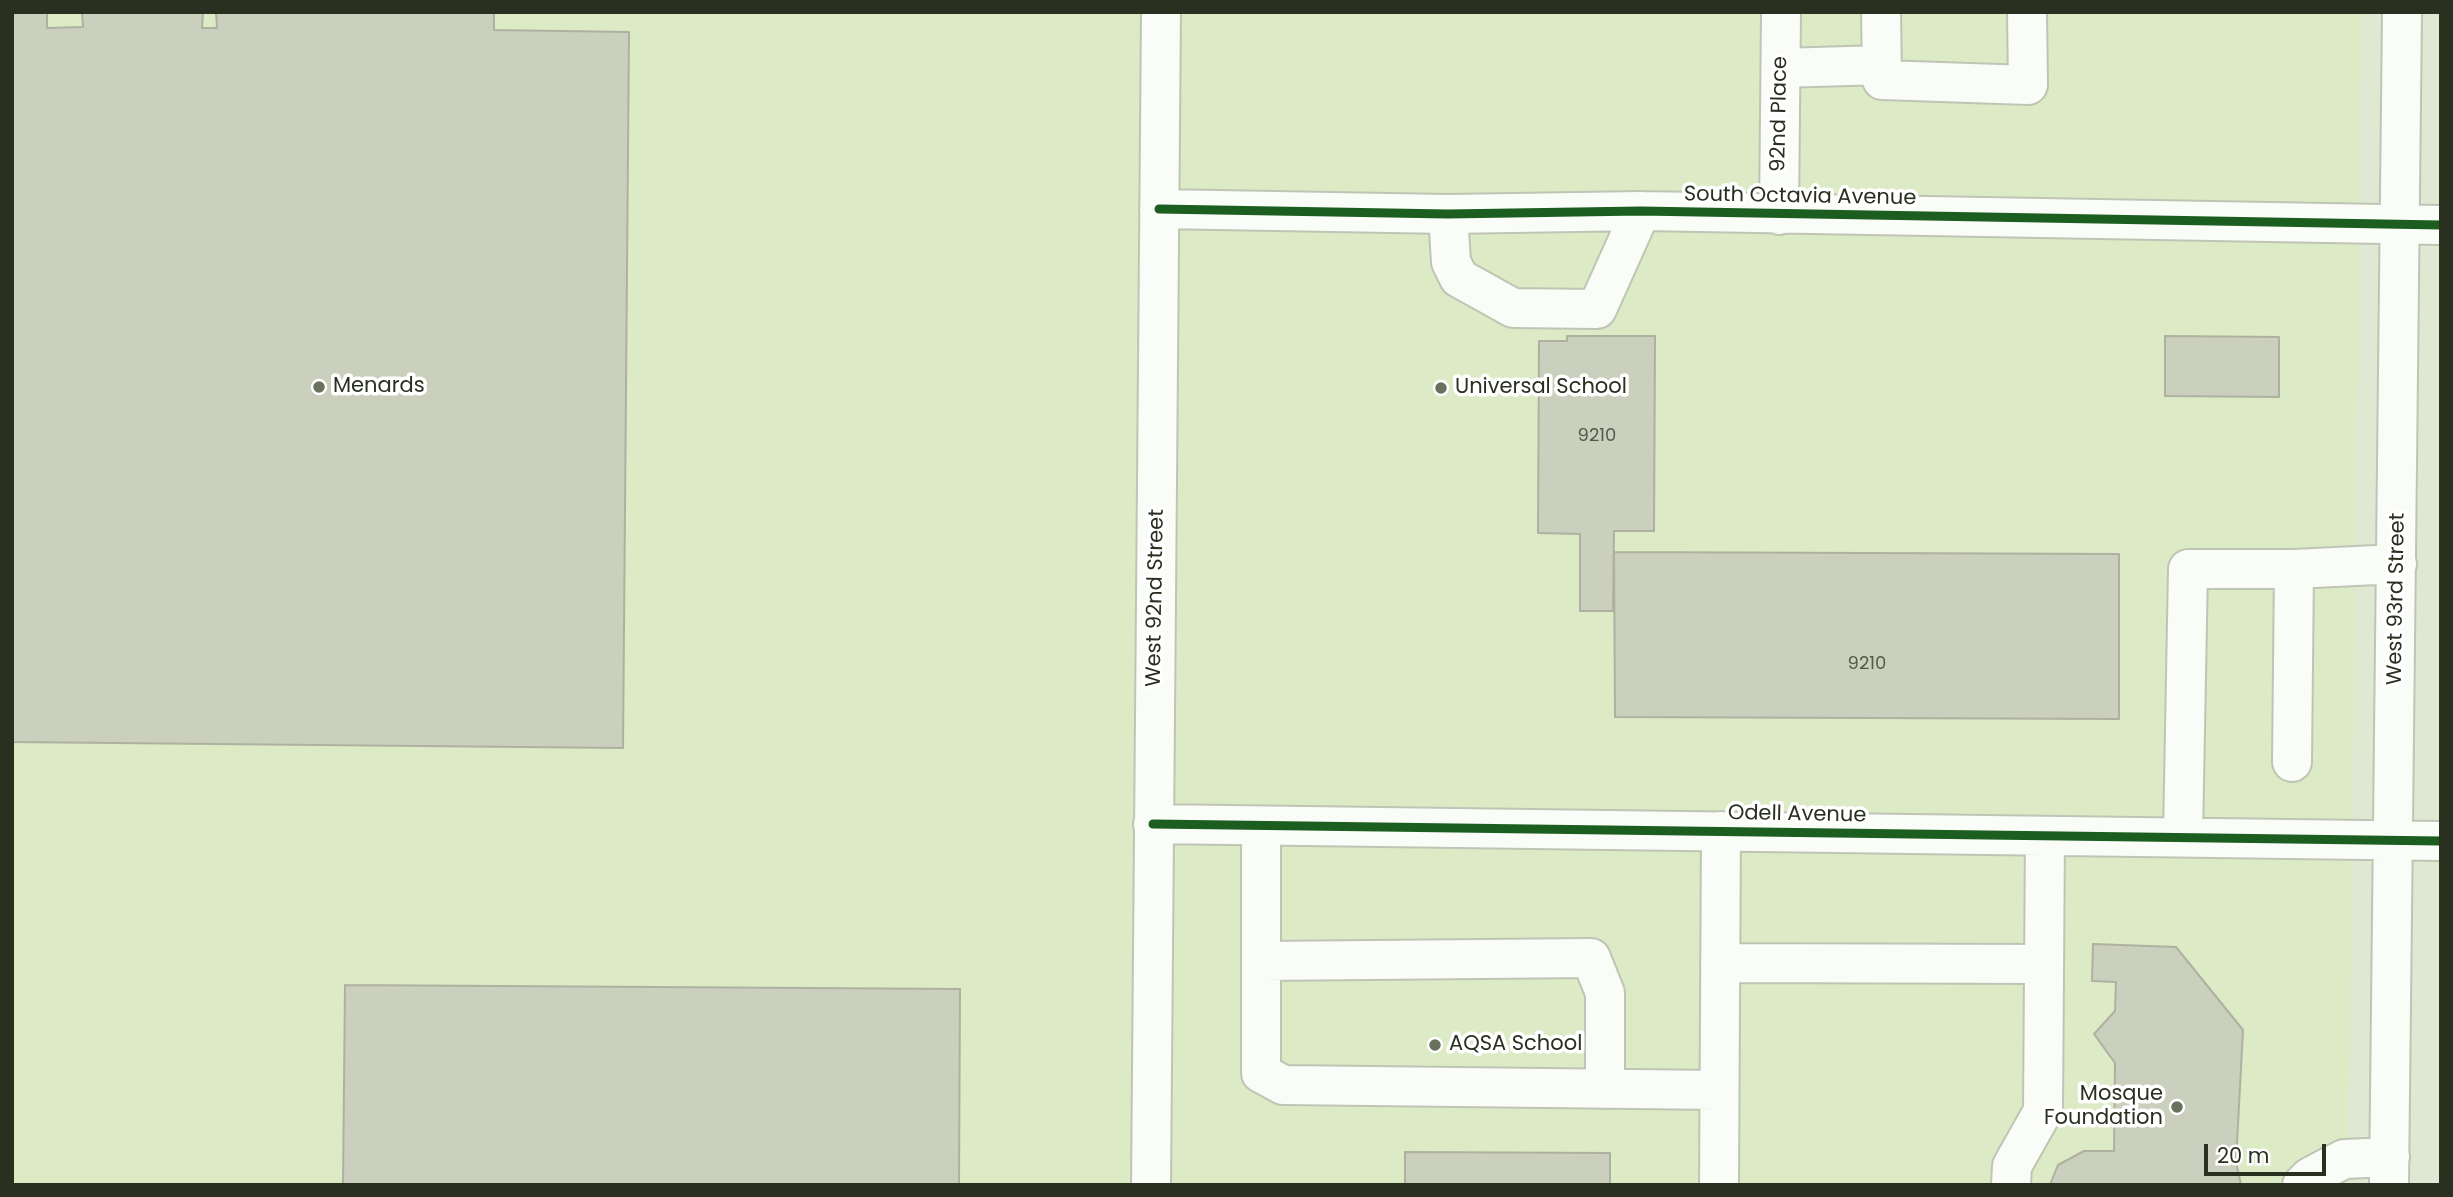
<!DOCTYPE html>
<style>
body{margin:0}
#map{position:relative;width:2453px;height:1197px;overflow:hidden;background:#dfe8d2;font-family:Poppins,sans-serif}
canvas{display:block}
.frame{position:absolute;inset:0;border:14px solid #2a3020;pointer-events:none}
.scale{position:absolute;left:2204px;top:1144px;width:122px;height:32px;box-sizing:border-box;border:4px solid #2a3020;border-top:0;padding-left:9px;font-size:21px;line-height:24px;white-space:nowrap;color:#2a3020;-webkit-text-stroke:5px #fff;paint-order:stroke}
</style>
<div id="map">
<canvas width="2453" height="1197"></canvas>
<div class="frame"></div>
<div class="scale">20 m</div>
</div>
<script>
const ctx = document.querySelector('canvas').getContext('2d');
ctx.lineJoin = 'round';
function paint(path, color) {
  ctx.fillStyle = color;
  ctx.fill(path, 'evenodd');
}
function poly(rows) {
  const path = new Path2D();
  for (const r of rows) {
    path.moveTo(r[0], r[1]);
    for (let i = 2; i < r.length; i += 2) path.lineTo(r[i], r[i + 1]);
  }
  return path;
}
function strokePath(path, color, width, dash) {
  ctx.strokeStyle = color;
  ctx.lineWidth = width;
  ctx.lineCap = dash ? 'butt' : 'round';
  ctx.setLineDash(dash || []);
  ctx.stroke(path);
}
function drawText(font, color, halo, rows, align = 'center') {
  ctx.font = font + ' Poppins,sans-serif';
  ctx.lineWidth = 7;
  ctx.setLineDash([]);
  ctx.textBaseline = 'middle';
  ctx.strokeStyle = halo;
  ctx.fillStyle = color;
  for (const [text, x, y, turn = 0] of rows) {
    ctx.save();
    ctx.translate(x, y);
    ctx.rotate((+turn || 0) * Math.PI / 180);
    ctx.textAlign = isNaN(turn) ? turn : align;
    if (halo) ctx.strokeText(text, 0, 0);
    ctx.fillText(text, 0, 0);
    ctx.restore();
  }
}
const built = poly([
 [12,12,2362,12,2348,1185,12,1185]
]);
const building = poly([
 [12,12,47,12,47,28,83,27,82,12,203,12,202,28,217,28,216,12,494,12,494,30,629,32,623,748,12,742,12,12],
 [1567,336,1655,336,1654,531,1614,531,1613,611,1580,611,1580,534,1538,533,1539,341,1567,341,1567,336],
 [2165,336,2279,337,2279,397,2165,396,2165,336],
 [1614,552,2119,554,2119,719,1615,717,1614,552],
 [2093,944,2176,947,2243,1030,2236,1162,2241,1185,2050,1185,2058,1165,2084,1151,2114,1151,2115,1063,2094,1034,2115,1011,2116,982,2092,981,2093,944],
 [345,985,960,989,959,1185,343,1185,345,985],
 [1405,1152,1610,1153,1610,1185,1405,1185,1405,1152]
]);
const minor = poly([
 [1881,12,1882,80,2028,85,2027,12],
 [1781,68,1882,65],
 [1159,209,1448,214,1641,211,2441,225],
 [1448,214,1451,262,1459,278,1513,308,1597,309,1641,211],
 [1779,215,1781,12],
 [2292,762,2294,569,2397,564],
 [1153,824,2441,841],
 [1261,826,1261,1073,1283,1085,1719,1090],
 [2183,837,2188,569,2294,569],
 [1261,961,1591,958,1605,993,1605,1089],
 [1720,963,2044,964],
 [1151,1185,1161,12],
 [1719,1185,1721,831],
 [2011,1185,2012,1166,2043,1111,2045,836],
 [2302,1185,2310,1177,2344,1159,2390,1157],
 [2389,1185,2402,12]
]);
const cycleway = poly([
 [1159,209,1448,214,1641,211,2441,225],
 [1153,824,2441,841]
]);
const markers = [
 [319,387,7,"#69705e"],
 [1441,388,7,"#69705e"],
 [1435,1045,7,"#69705e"],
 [2177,1107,7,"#69705e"]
];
const numberNames = [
 ["9210",1597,436],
 ["9210",1867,664]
];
const streetNames = [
 ["92nd Place",1780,114,-89],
 ["South Octavia Avenue",1800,197,1],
 ["West 92nd Street",1156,598,-89],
 ["West 93rd Street",2397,599,-89],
 ["Odell Avenue",1797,815,1]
];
const poiNames = [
 ["Menards",333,387],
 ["Universal School",1455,388],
 ["AQSA School",1449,1045],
 ["Mosque",2163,1095,"right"],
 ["Foundation",2163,1119,"right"]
];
paint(built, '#dceac5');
paint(building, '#cbcfbd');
strokePath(building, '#aeb19f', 2);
strokePath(minor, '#bfc5b4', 42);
strokePath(minor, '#fafcf8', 38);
strokePath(cycleway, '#1b5e20', 9);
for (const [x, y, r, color] of markers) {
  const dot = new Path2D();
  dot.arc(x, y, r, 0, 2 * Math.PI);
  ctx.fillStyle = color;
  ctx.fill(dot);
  strokePath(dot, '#fff', 2.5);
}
drawText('18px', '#545a49', null, numberNames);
drawText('21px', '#2a3020', '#fff', streetNames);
drawText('21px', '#2a3020', '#fff', poiNames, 'left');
</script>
